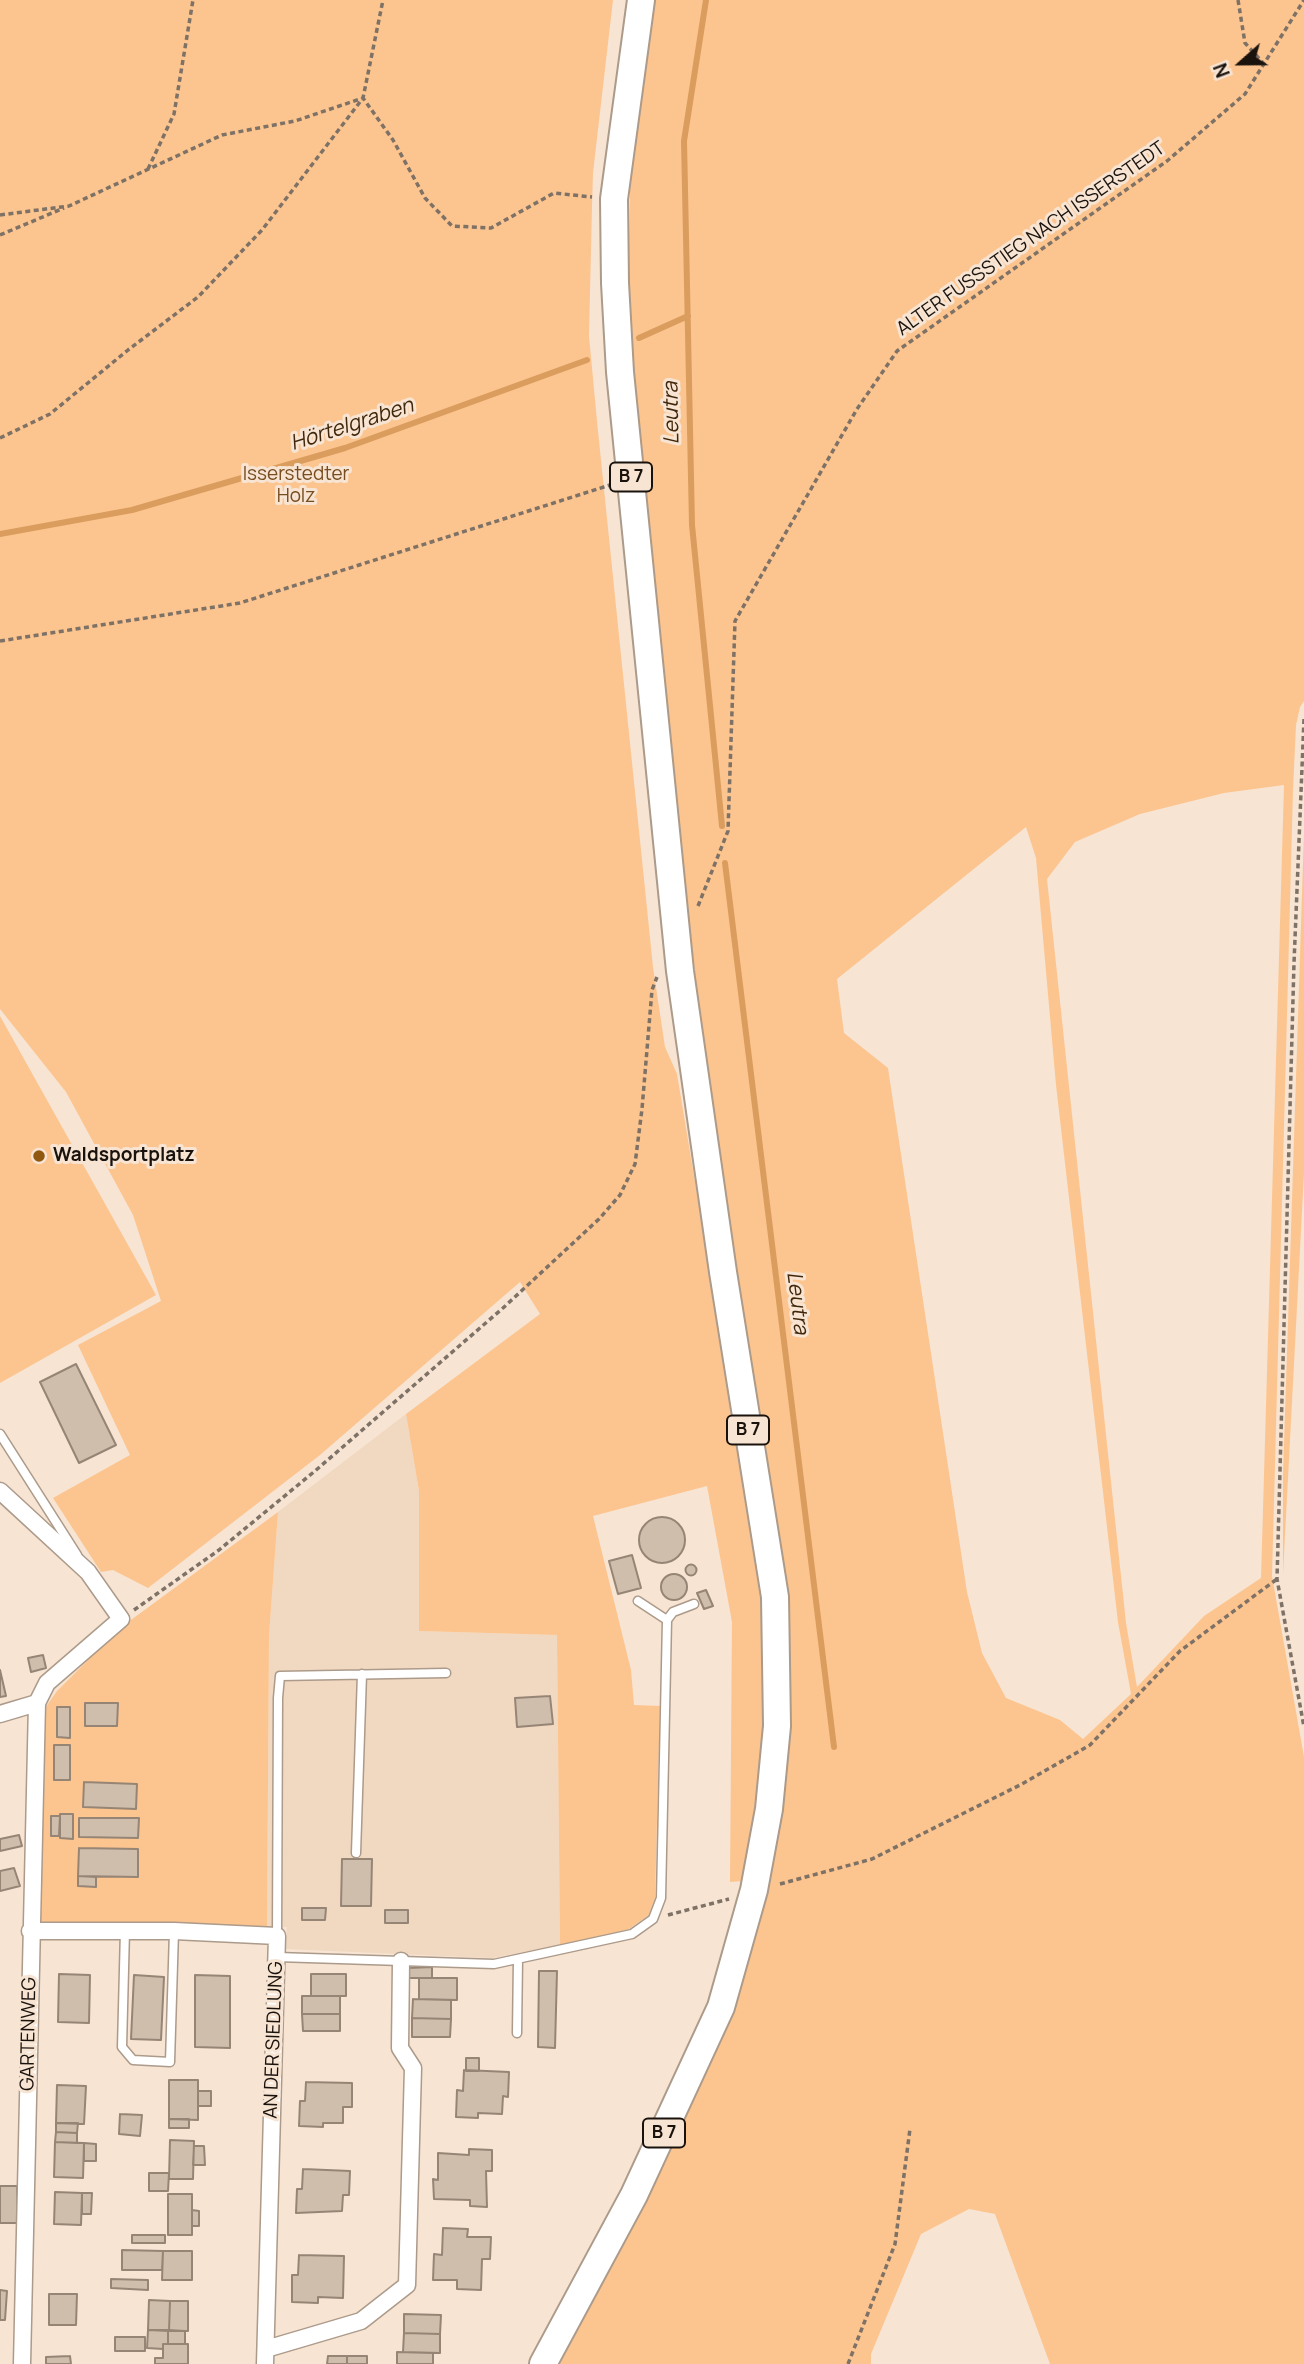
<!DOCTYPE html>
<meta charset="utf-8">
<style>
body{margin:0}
#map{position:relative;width:1304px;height:2364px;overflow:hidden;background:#f7e4d3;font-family:Manrope,sans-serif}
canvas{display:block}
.north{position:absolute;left:1206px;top:28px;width:70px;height:70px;-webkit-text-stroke:5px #f7e4d3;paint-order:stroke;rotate:249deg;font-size:19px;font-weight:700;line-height:28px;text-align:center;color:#1a130d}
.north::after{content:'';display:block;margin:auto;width:24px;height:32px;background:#1a130d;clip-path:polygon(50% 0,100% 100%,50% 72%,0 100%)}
</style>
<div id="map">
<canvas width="1304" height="2364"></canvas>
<div class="north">N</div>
</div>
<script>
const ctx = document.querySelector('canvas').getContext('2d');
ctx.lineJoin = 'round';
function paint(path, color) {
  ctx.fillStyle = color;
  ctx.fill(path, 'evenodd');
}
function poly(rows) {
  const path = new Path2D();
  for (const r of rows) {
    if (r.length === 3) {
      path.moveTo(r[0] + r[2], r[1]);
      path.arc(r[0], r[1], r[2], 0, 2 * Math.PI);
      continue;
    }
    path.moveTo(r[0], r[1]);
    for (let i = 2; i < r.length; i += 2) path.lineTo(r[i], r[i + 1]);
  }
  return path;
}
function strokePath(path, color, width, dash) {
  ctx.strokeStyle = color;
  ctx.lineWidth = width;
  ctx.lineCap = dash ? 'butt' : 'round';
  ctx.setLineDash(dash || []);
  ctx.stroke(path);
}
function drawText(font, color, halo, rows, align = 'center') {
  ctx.font = font + ' Manrope,sans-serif';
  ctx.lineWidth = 6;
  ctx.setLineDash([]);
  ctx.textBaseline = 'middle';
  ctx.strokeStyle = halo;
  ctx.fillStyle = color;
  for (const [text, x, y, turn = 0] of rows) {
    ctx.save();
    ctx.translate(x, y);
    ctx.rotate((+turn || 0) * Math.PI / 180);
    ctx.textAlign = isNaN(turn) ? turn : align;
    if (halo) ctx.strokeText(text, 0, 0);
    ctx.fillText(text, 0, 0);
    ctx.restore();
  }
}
const built = poly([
 [406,1414,419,1491,419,1631,557,1635,560,1945,492,1958,285,1949,287,1927,267,1928,269,1636,278,1512]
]);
const green = poly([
 [0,0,613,0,593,173,592,206,589,336,597,421,653,967,665,1047,677,1074,764,1596,764,1723,758,1809,743,1881,730,1882,732,1622,707,1486,593,1516,631,1670,634,1705,660,1706,655,1898,649,1915,626,1931,560,1945,557,1635,419,1631,419,1491,406,1414,540,1314,520,1282,320,1455,148,1588,113,1570,101,1572,53,1498,130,1455,78,1345,161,1301,133,1215,66,1092,0,1009],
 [654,0,1304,0,1304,701,1300,707,1296,725,1293,790,1272,1576,1304,1757,1304,2364,1050,2364,995,2214,969,2209,921,2234,871,2354,871,2364,560,2364,642,2207,746,1970,768,1887,789,1722,703,1053,643,475,628,305,630,184],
 [1284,785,1261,1578,1204,1616,1137,1687,1126,1623,1047,879,1075,842,1140,814,1224,793],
 [1026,827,1036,858,1056,1085,1118,1622,1131,1694,1083,1739,1060,1720,1006,1698,982,1653,967,1592,888,1068,844,1033,837,979],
 [1304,833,1304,1173,1283,1574,1283,1475],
 [0,1016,156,1295,0,1383],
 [278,1512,269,1636,267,1928,41,1923,45,1708,57,1691,120,1628]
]);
const stream = poly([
 [706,0,684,141,692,525,722,826],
 [639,338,688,316],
 [0,534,132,510,345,448,587,360],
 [725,863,834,1747]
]);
const building = poly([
 [76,1364,116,1445,79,1463,40,1382,76,1364],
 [662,1540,23],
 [632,1555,641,1588,618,1594,609,1561,632,1555],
 [691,1570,5.5],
 [674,1587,13],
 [706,1590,713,1606,704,1609,697,1593,706,1590],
 [43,1655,46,1668,31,1672,28,1658,43,1655],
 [0,1670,6,1696,0,1697,0,1670],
 [550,1696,553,1724,517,1727,515,1698,550,1696],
 [85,1703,118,1703,117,1726,85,1726,85,1703],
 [57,1707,70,1707,70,1738,57,1737,57,1707],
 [54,1745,70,1745,70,1780,54,1780,54,1745],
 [84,1782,137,1784,136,1809,83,1807,84,1782],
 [60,1814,73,1814,73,1839,60,1838,60,1814],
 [51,1816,60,1816,59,1836,51,1836,51,1816],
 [79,1818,139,1818,138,1838,79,1837,79,1818],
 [19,1835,22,1846,0,1851,0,1839,19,1835],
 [79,1848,138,1849,138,1877,78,1876,79,1848],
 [342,1859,372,1859,371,1906,341,1906,342,1859],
 [14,1868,20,1886,0,1891,0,1871,14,1868],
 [78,1876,96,1877,96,1887,78,1886,78,1876],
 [302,1908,326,1908,325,1920,302,1920,302,1908],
 [385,1910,408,1910,408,1923,385,1923,385,1910],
 [432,1967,432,1978,408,1978,408,1968,432,1967],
 [539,1971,557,1971,555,2048,538,2047,539,1971],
 [59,1974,90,1975,89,2023,58,2022,59,1974],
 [311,1974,346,1974,346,1996,311,1996,311,1974],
 [134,1975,164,1977,161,2040,131,2039,134,1975],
 [195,1975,230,1976,230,2048,195,2047,195,1975],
 [419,1978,457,1978,457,2000,419,1999,419,1978],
 [302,1996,340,1996,340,2014,302,2014,302,1996],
 [413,1999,451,2000,451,2019,412,2018,413,1999],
 [302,2014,340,2014,340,2031,303,2031,302,2014],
 [412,2018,451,2019,450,2037,412,2037,412,2018],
 [466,2058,479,2058,479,2071,466,2071,466,2058],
 [464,2070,509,2072,508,2097,503,2096,502,2114,478,2113,478,2118,456,2117,457,2090,463,2091,464,2070],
 [169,2080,198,2080,198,2120,169,2119,169,2080],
 [306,2082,352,2083,352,2107,343,2107,343,2123,323,2123,323,2127,299,2126,300,2101,305,2101,306,2082],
 [57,2085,86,2086,84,2124,56,2123,57,2085],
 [198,2091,211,2091,211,2106,198,2106,198,2091],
 [120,2114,142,2115,140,2136,119,2134,120,2114],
 [169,2119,189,2119,189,2128,169,2128,169,2119],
 [56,2123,78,2123,77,2133,56,2132,56,2123],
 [56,2132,77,2133,77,2143,55,2142,56,2132],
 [170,2140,194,2141,193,2179,169,2179,170,2140],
 [55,2142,84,2143,83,2178,54,2177,55,2142],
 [84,2143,96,2144,96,2161,84,2161,84,2143],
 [194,2146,204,2146,205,2165,193,2165,194,2146],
 [469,2149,492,2150,492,2171,486,2171,487,2207,470,2206,470,2200,434,2199,433,2179,438,2180,438,2153,469,2155,469,2149],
 [303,2169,350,2171,349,2195,343,2195,342,2211,296,2213,297,2189,302,2189,303,2169],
 [149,2173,169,2173,168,2191,149,2191,149,2173],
 [0,2186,17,2186,18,2223,0,2223,0,2186],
 [55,2192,82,2193,81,2225,54,2224,55,2192],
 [82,2193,92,2193,91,2214,82,2214,82,2193],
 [168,2194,192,2194,192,2235,168,2235,168,2194],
 [192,2210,199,2211,199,2226,192,2226,192,2210],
 [443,2228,468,2229,467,2237,491,2237,490,2259,482,2259,481,2290,457,2289,457,2280,433,2280,434,2254,442,2255,443,2228],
 [132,2235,165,2235,165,2243,132,2243,132,2235],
 [122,2250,163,2251,162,2270,122,2270,122,2250],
 [163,2251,192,2251,192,2280,162,2280,163,2251],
 [299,2255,344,2256,343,2298,318,2297,318,2303,292,2302,292,2275,298,2275,299,2255],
 [111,2279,148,2280,148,2290,111,2288,111,2279],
 [0,2290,7,2291,5,2320,0,2320,0,2290],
 [49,2294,77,2294,76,2325,49,2325,49,2294],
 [149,2300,170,2301,169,2331,148,2330,149,2300],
 [170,2301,188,2301,188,2331,169,2331,170,2301],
 [404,2314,441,2315,440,2334,404,2333,404,2314],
 [148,2330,168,2330,168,2344,163,2344,163,2349,147,2348,148,2330],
 [168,2330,185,2331,185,2344,168,2344,168,2330],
 [404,2333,440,2334,440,2353,403,2352,404,2333],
 [115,2337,145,2337,145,2351,115,2351,115,2337],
 [163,2344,188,2344,188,2364,155,2364,155,2358,163,2358,163,2344],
 [397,2352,433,2353,433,2364,397,2364,397,2352],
 [70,2356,71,2364,46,2364,46,2357,70,2356],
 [328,2356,347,2356,347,2364,327,2364,328,2356],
 [347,2356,367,2356,367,2364,347,2364,347,2356]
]);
const path = poly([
 [1238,0,1245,43,1265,65],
 [148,169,174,114,193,0],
 [0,215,69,206,222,135,295,121,363,98,393,140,425,198,452,226,491,228,554,193,592,197],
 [0,235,64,208],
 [0,438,50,414,128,350,198,297,262,230,363,98,383,0],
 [0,641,240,603,610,485],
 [1304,719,1294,963,1277,1579,1304,1727],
 [698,906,728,831,735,621,857,409,897,351,1167,161,1245,94,1304,0],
 [134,1610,219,1550,315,1471,503,1308,599,1219,620,1195,635,1164,642,1109,652,990,657,977],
 [780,1884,872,1859,1022,1784,1090,1745,1180,1651,1277,1579],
 [668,1915,729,1899],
 [848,2364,895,2244,910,2129]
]);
const service = poly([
 [0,1434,77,1555],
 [667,1620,673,1612,694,1604],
 [356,1853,362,1674],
 [125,1930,122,2047,133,2060,170,2062,174,1931],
 [277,1936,278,1698,280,1676,446,1673],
 [277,1957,494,1964,632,1934,653,1919,661,1898,667,1620,638,1601],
 [517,2033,518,1959]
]);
const minor = poly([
 [0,1491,88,1572,121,1619,47,1683,37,1703,0,1714],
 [30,1931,174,1931,277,1936,265,2364],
 [266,2349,361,2321,407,2285,413,2068,400,2048,401,1961],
 [22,2364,37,1703]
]);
const primary = poly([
 [543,2364,634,2195,721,2007,754,1890,769,1809,777,1726,775,1597,723,1272,680,971,620,372,615,283,614,199,641,0]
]);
const markers = [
 [39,1156,7,"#905810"]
];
const shields = [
 [631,477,42],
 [748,1430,42],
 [664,2133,42]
];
const shieldNames = [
 ["B 7",631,477],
 ["B 7",748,1430],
 ["B 7",664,2133]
];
const streetNames = [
 ["ALTER FUSSSTIEG NACH ISSERSTEDT",1031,239,-35],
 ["GARTENWEG",29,2034,-89],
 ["AN DER SIEDLUNG",274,2040,-88]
];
const parkNames = [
 ["Isserstedter",296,475],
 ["Holz",296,497]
];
const poiNames = [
 ["Waldsportplatz",53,1156]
];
const waterNames = [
 ["Leutra",672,413,-91],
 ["Hörtelgraben",352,425,-18],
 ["Leutra",797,1303,83]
];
paint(built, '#f1d8c1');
paint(green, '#fcc58f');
strokePath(stream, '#da9d5e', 6);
paint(building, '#d0bead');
strokePath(building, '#968575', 2);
strokePath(service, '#ac9a8a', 11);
strokePath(minor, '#ac9a8a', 19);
strokePath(primary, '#ac9a8a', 30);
strokePath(path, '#7e7166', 3.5, [5, 3.5]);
strokePath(service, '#fff', 8);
strokePath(minor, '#fff', 16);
strokePath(primary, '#fff', 26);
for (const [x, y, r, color] of markers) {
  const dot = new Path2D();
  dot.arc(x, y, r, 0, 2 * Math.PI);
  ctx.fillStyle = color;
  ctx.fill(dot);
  strokePath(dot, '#f7e4d3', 2.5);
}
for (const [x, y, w] of shields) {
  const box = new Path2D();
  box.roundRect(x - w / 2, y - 14.5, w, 29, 5);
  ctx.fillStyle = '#f7e4d3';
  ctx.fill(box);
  strokePath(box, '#1a130d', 2);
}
drawText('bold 18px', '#1a130d', null, shieldNames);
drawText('19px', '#1a130d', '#f7e4d3', streetNames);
drawText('19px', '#774d20', '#f7e4d3', parkNames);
drawText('bold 19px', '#1a130d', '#f7e4d3', poiNames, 'left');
drawText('italic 21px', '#40270b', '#f7e4d3', waterNames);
</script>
